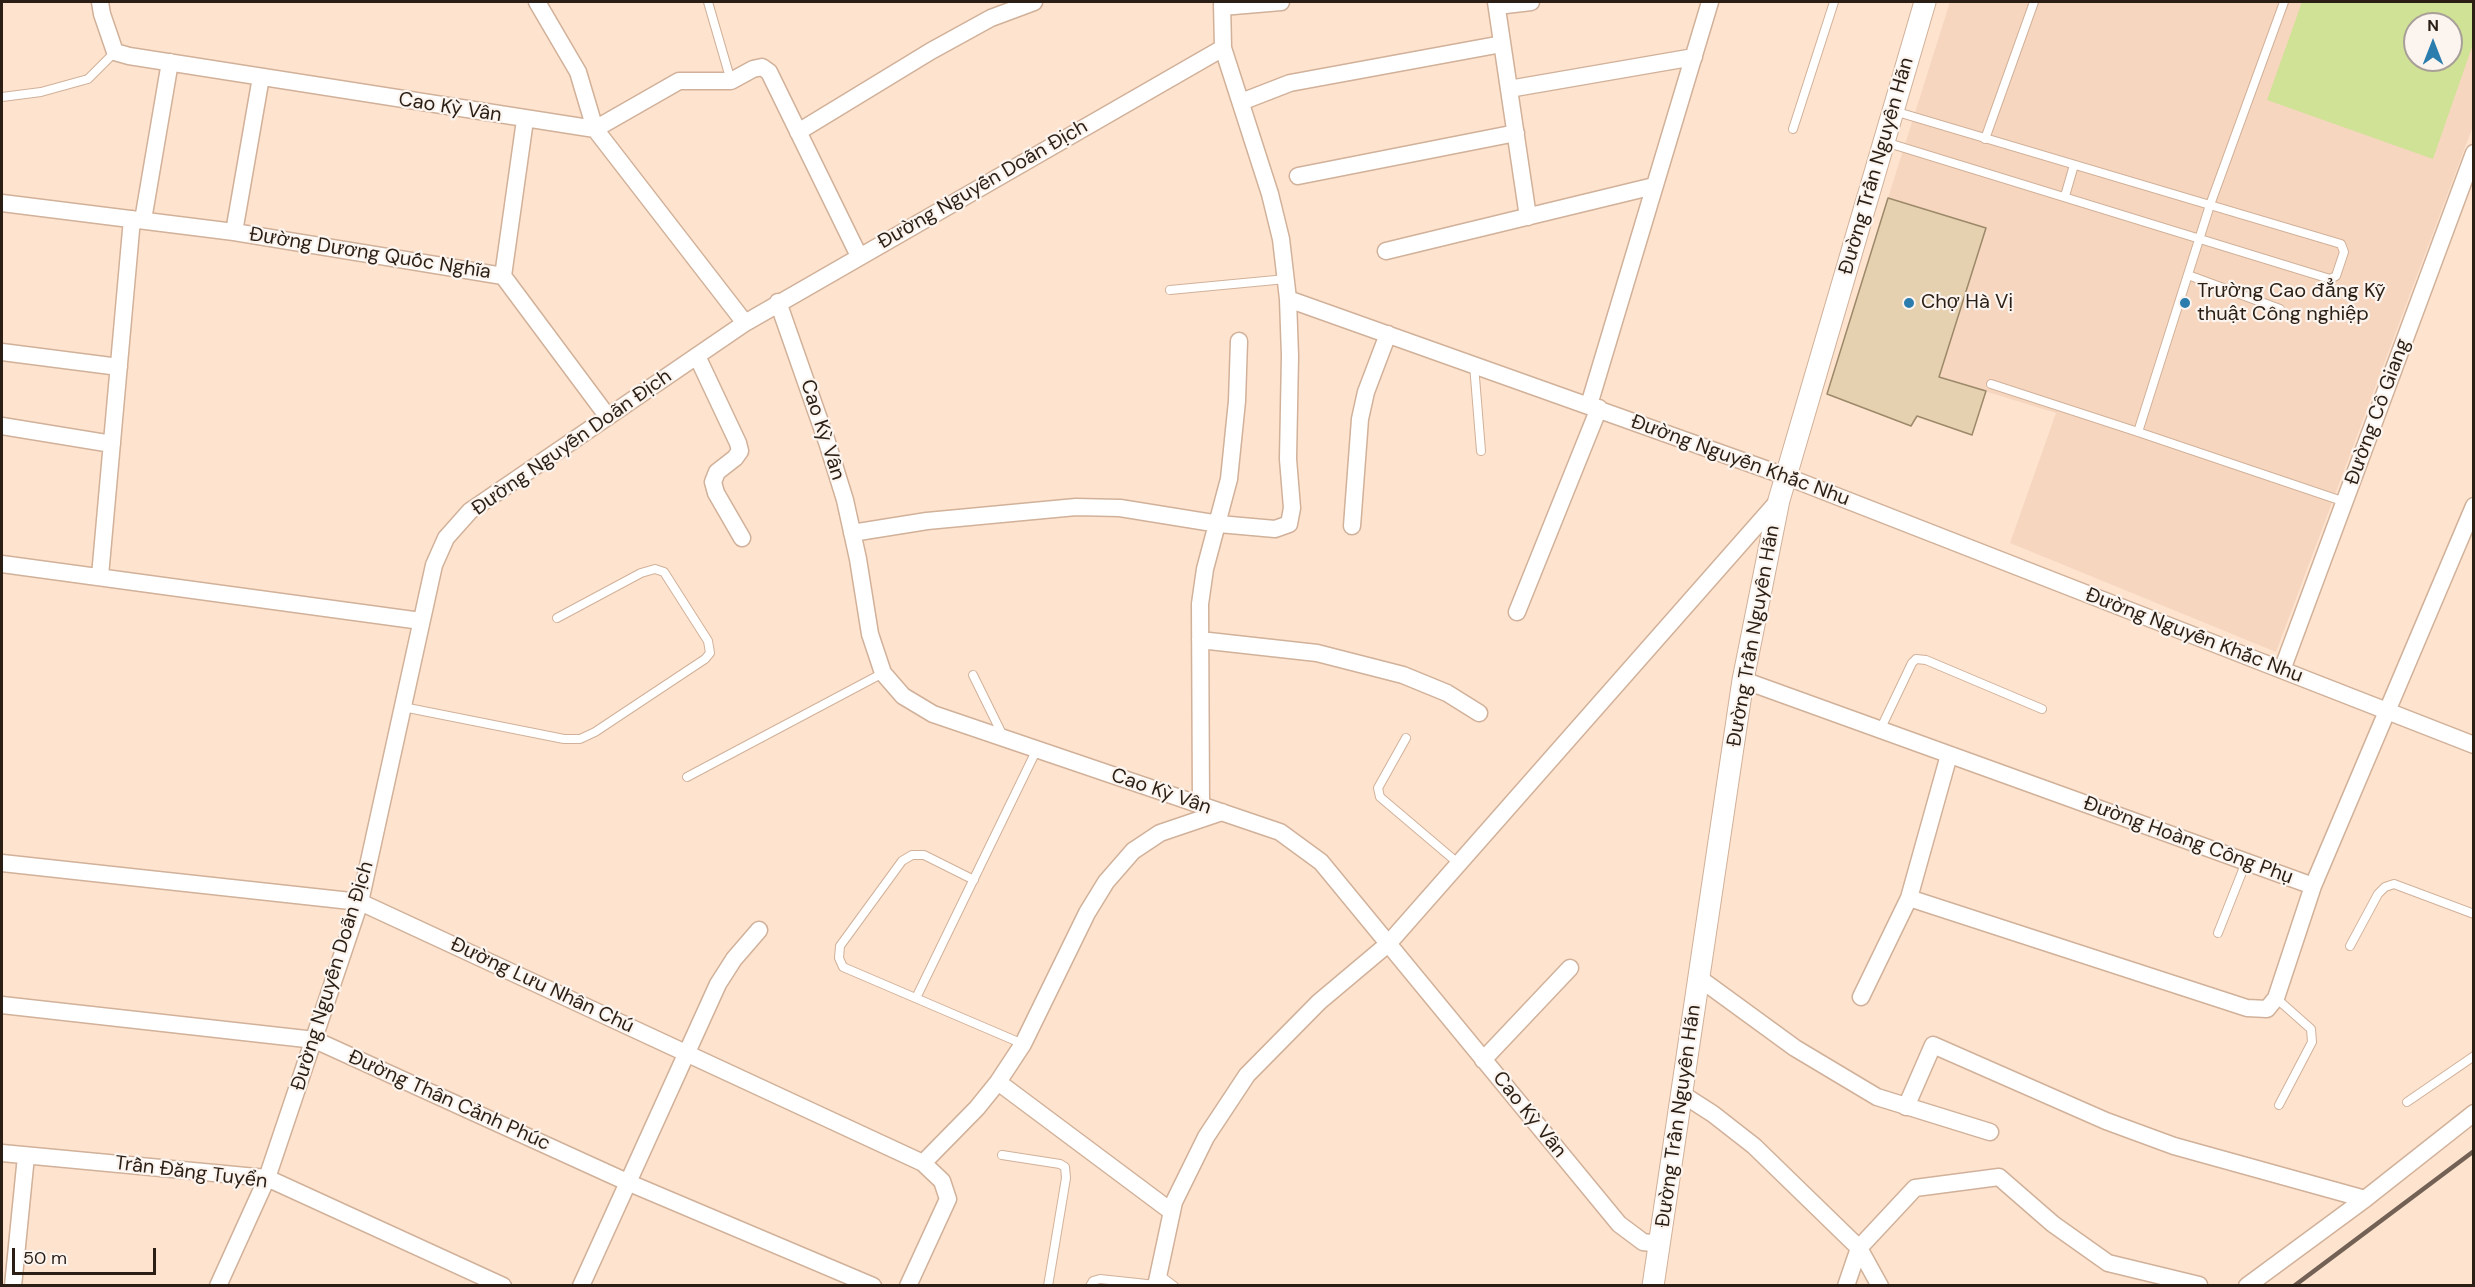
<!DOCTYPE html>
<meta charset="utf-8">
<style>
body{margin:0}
#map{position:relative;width:2475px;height:1287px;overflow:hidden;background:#fee3cf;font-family:"DM Sans",sans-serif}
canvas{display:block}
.frame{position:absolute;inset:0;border:3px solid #2b1f15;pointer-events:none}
.north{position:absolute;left:2403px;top:12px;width:60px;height:60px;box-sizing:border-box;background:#fbf4ef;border:2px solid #a89f98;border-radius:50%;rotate:0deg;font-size:16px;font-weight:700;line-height:24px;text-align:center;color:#2b1f15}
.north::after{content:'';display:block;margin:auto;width:21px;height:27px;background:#2b7dae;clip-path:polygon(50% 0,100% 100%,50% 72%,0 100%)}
.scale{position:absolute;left:12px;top:1248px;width:144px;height:27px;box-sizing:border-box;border:3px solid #2b1f15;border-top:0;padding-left:8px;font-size:18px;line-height:21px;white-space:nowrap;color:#2b1f15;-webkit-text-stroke:4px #fbf4ef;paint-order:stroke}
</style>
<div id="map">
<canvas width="2475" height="1287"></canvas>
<div class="frame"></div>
<div class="north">N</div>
<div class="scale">50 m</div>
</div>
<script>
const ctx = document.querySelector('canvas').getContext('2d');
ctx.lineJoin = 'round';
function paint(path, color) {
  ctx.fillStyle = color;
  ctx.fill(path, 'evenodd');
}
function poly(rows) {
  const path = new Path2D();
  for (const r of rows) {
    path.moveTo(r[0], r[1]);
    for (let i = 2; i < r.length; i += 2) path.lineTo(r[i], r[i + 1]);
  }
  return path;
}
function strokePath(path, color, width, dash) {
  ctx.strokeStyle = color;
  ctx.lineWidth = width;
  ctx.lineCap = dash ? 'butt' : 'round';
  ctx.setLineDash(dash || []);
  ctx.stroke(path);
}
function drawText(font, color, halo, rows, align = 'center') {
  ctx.font = font + ' "DM Sans",sans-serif';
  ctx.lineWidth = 4.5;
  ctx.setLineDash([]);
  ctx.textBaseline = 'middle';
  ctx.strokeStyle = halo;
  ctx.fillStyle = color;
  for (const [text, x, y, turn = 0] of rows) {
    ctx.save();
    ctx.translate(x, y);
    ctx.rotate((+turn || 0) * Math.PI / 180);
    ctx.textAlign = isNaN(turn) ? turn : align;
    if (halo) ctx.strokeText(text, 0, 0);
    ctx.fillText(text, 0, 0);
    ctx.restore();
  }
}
const built = poly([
 [1950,2,2473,2,2473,126,2276,652,2010,543,2056,413,1939,377,1986,228,1888,198],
 [2415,24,2451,24,2451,60,2415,60]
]);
const green = poly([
 [2302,2,2473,2,2473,44,2433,159,2267,100],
 [2415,24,2451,24,2451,60,2415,60]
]);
const building = poly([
 [1888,198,1986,228,1939,377,1986,391,1972,435,1917,416,1911,426,1827,394,1888,198]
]);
const service = poly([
 [708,2,731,81],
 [2284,2,2210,205,2138,432,2345,502],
 [2,97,41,92,88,79,115,52],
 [1793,129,1834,2],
 [1985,139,2034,2],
 [1885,142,2330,279,2336,276,2344,252,2341,244,1894,111],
 [2065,196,2074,165],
 [2188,275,2280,309],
 [1170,290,1286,279],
 [1474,365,1481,451],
 [1991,384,2138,432],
 [973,675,1003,736],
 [403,707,564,739,580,739,595,732,705,659,710,653,708,641,664,572,655,569,641,573,557,618],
 [1880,730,1912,663,1916,659,1926,660,2042,709],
 [1406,738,1378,788,1380,797,1459,864],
 [687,777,883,673],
 [974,880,924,855,912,855,902,861,840,946,839,958,843,967,1023,1044],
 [2218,933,2246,862],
 [2350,946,2378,894,2385,887,2394,884,2474,914],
 [916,998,1037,749],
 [2276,998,2311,1029,2312,1042,2279,1105],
 [2407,1102,2474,1056],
 [1002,1155,1060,1164,1065,1167,1066,1178,1048,1286],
 [1158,1274,1174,1286],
 [1090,1286,1093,1281,1100,1279,1156,1285]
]);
const minor = poly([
 [100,2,102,14,115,52,129,56,595,129,745,323],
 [537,2,578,72,595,129,679,81,731,81,753,69,762,67,769,72,859,256],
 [1222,2,1223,48,1270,194,1281,239,1288,299,1785,476,2474,745],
 [1496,2,1528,217],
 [1497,6,1531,2],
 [1222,7,1281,2],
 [1509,89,1694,57],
 [1241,102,1290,83,1502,44],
 [798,132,931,51,991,18,1034,2],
 [1298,176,1516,133],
 [2,203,234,232,503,276,608,417],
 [143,220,170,62],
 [234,232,261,77],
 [1386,251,1654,186],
 [503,276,525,120],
 [778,302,827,442,845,500,858,559,870,634,883,673,903,696,933,714,1280,832,1321,862,1619,1224,1643,1242,1660,1244],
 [2,352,119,367],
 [697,356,738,443,740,451,735,458,717,472,713,482,716,493,742,538],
 [1589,405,1710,2],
 [2,426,112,444],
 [1352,526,1360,419,1366,392,1388,334],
 [852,533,927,521,1076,507,1120,508,1219,524,1275,529,1289,524,1292,508,1288,459,1290,356,1288,299],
 [2,564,421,621],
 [100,576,132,219],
 [1517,612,1599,408],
 [1200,640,1317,653,1403,675,1447,693,1479,713],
 [2282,670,2474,153],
 [1743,680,2313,886,2474,506],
 [1201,805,1200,604,1205,569,1229,479,1237,401,1239,341],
 [2,863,360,902,923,1163,942,1181,948,1199,908,1286],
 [1909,898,2247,1008,2267,1009,2276,998,2313,886],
 [1699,978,1795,1048,1877,1097,1990,1132],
 [1861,997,1909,898,1949,755],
 [2,1005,315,1040,627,1182,873,1286],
 [1483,1060,1570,968],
 [998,1082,1172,1212],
 [1682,1094,1713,1114,1754,1146,1859,1248,1915,1188,1999,1177,2053,1224,2108,1263,2199,1285],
 [1906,1107,1933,1045,2106,1121,2174,1146,2365,1199],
 [2,1153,267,1178,503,1286],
 [923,1163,977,1108,998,1082,1023,1044,1087,913,1106,882,1133,851,1160,833,1222,812],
 [13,1286,26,1156],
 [218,1286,267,1178,360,902,434,565,446,538,470,511,745,323,1223,48],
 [581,1286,718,984,734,959,759,930],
 [1156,1286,1174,1202,1206,1137,1247,1075,1319,1002,1388,944,1779,500],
 [1846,1286,1859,1248,1880,1286],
 [2247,1286,2365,1199,2474,1113]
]);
const tertiary = poly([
 [1653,1286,1743,680,1779,500,1925,2]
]);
const rail = poly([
 [2294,1286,2474,1151]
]);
const markers = [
 [1909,303,6,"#2b7dae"],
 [2185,303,6,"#2b7dae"]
];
const streetNames = [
 ["Cao Kỳ Vân",450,108,9],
 ["Đường Trần Nguyên Hãn",1877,166,-74],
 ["Đường Nguyễn Doãn Địch",983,185,-30],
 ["Đường Dương Quốc Nghĩa",370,254,9],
 ["Đường Cô Giang",2378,412,-70],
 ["Cao Kỳ Vân",822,430,72],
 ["Đường Nguyễn Doãn Địch",572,443,-35],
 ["Đường Nguyễn Khắc Nhu",1740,461,20],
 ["Đường Trần Nguyên Hãn",1754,636,-80],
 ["Đường Nguyễn Khắc Nhu",2194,636,21],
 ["Cao Kỳ Vân",1161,792,19],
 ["Đường Hoàng Công Phụ",2188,841,20],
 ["Đường Nguyễn Doãn Địch",333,976,-73],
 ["Đường Lưu Nhân Chú",542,986,25],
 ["Đường Thân Cảnh Phúc",449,1101,24],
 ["Cao Kỳ Vân",1529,1115,51],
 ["Đường Trần Nguyên Hãn",1679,1116,-82],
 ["Trần Đăng Tuyển",191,1173,7]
];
const poiNames = [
 ["Trường Cao đẳng Kỹ",2197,292],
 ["thuật Công nghiệp",2197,315],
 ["Chợ Hà Vị",1921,303]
];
paint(built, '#f6d6bf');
paint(green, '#d0e296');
paint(building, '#e5d0af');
strokePath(building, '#9c8969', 1.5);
strokePath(service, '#d1b199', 10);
strokePath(minor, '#d1b199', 19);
strokePath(tertiary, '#d1b199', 23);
strokePath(service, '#fff', 8);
strokePath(minor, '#fff', 16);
strokePath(tertiary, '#fff', 21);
strokePath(rail, '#726154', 4.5);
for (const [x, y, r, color] of markers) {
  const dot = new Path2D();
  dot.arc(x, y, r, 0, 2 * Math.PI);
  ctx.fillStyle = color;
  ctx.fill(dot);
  strokePath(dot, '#fbf4ef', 2);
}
drawText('20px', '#2b1f15', '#fbf4ef', streetNames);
drawText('20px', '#2b1f15', '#fbf4ef', poiNames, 'left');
</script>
